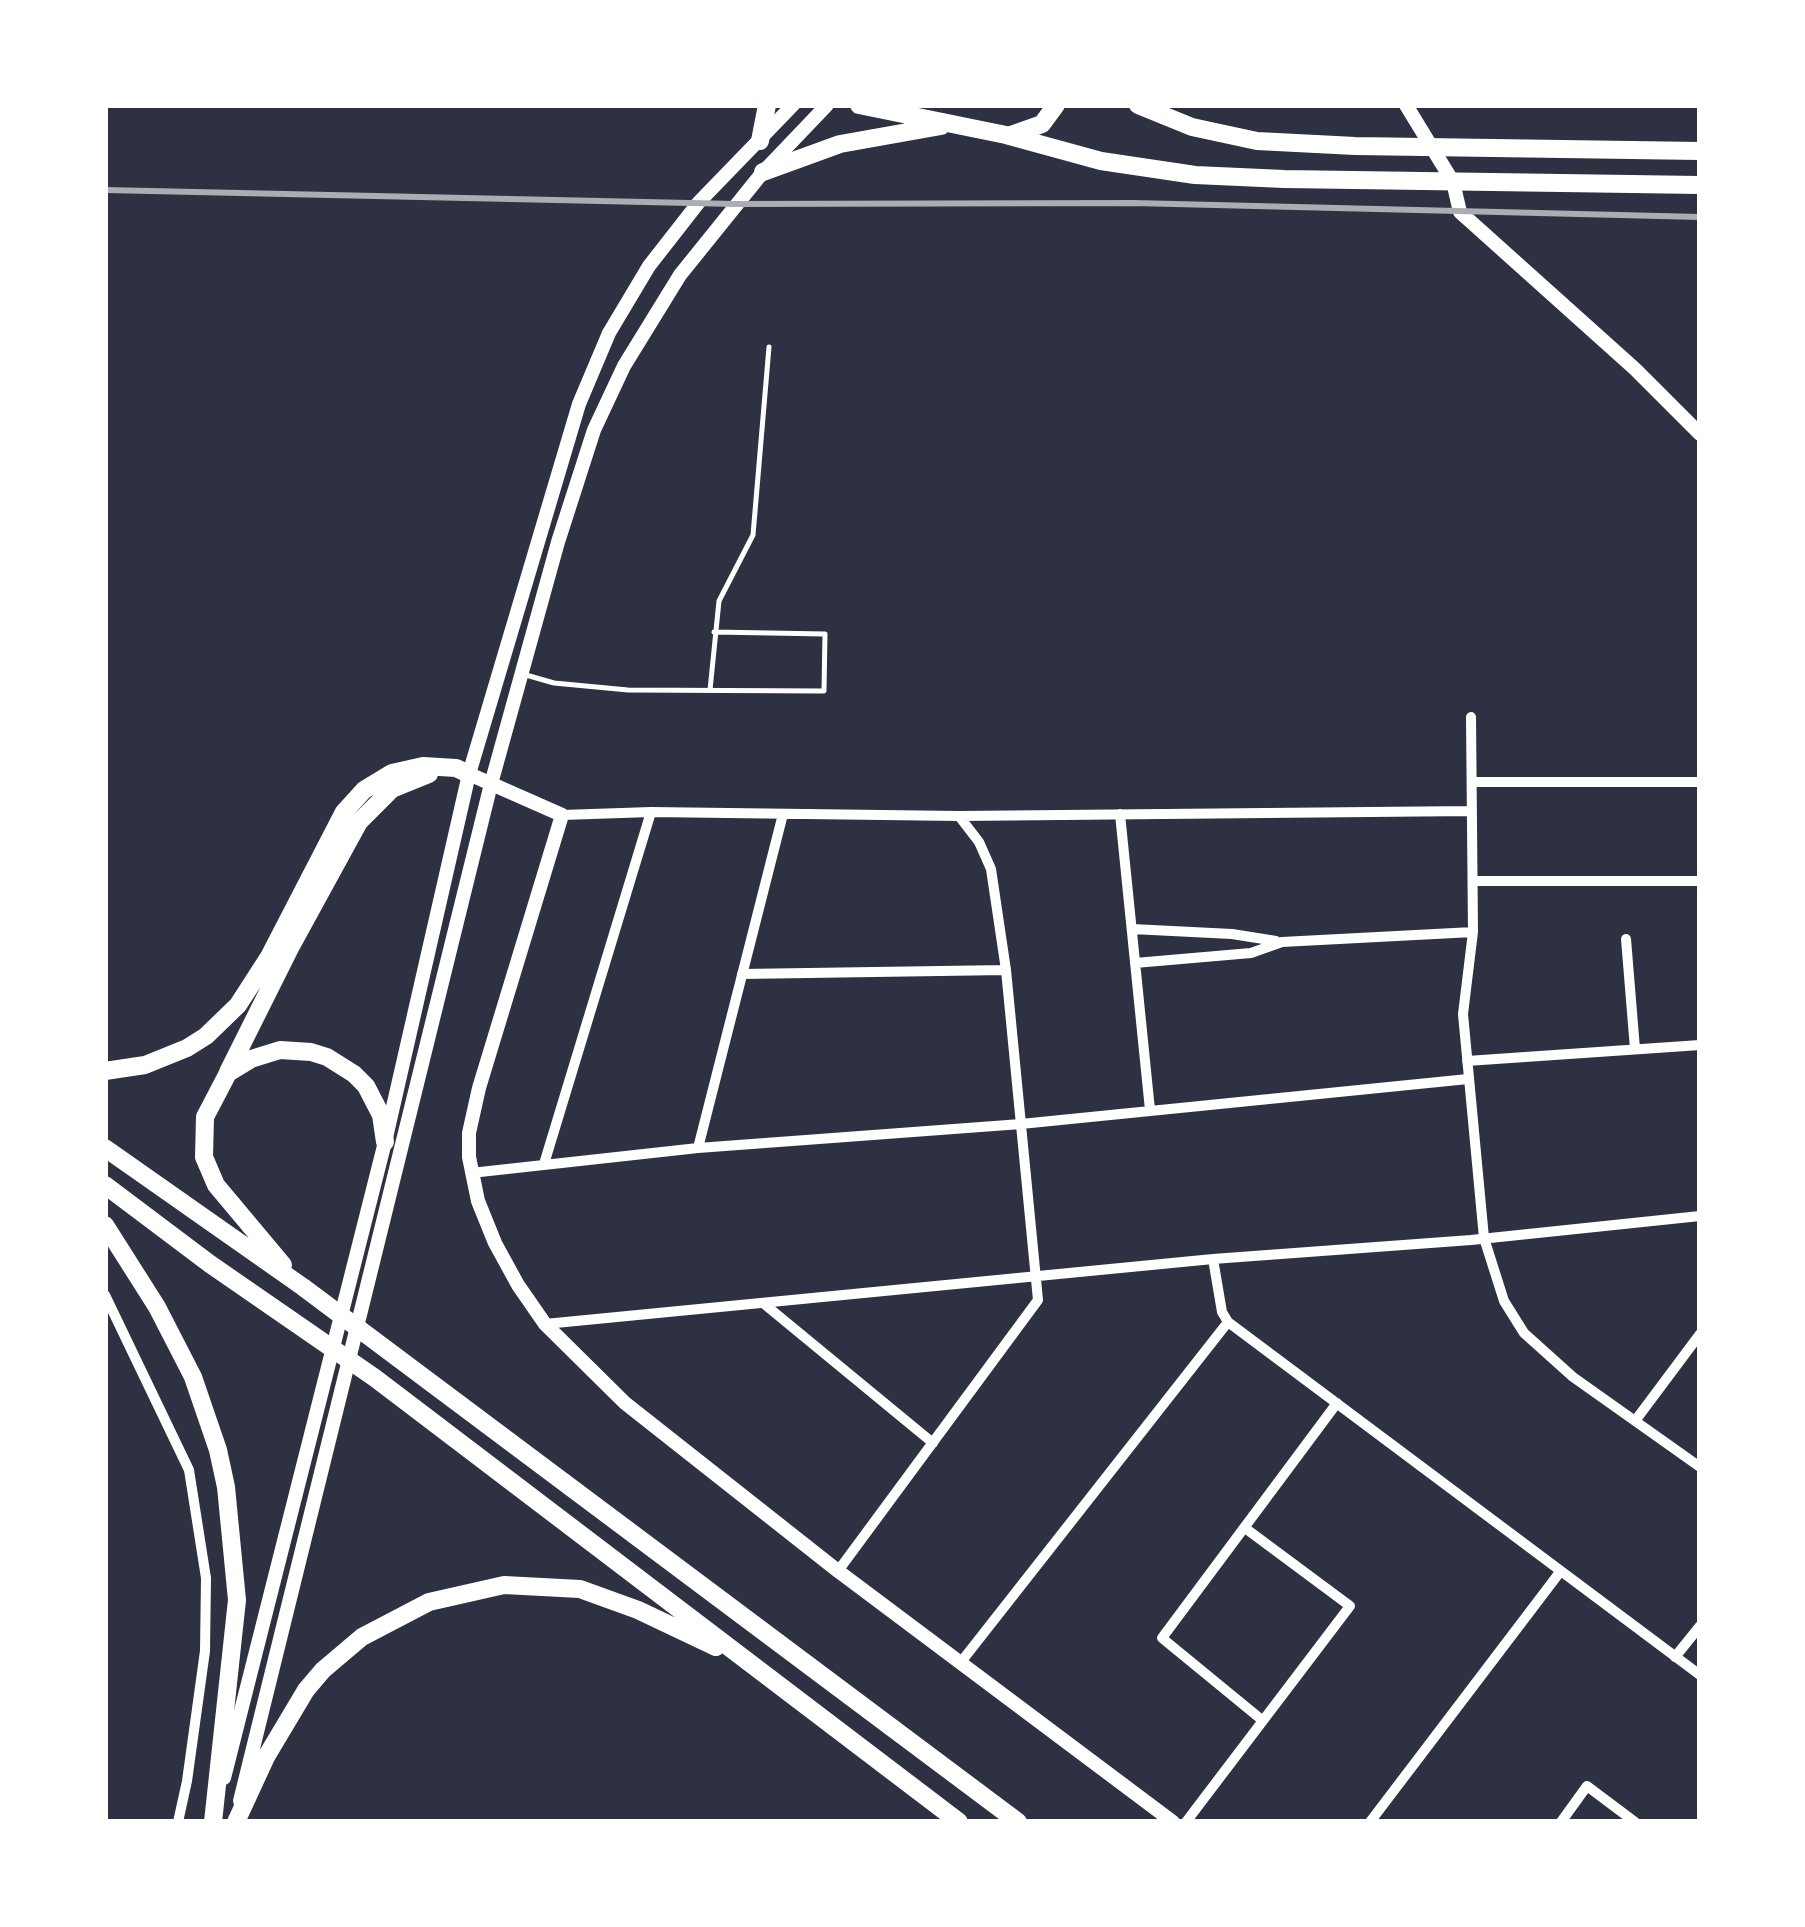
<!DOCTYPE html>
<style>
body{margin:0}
#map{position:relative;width:1805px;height:1927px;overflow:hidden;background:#2d3142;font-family:Lora,serif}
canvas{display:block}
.frame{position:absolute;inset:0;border:108px solid #fff;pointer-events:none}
</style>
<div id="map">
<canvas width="1805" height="1927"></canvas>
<div class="frame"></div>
</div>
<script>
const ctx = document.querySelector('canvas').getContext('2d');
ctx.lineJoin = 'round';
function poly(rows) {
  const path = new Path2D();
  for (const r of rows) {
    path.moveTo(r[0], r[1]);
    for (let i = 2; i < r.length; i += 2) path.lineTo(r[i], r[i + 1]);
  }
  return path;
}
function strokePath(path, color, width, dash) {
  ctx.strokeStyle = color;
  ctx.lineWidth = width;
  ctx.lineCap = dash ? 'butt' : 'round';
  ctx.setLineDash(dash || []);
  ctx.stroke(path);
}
const service = poly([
 [526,675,554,683,628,690,824,691,825,634,714,632],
 [710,690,719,601,753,535,769,347]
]);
const minor = poly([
 [1471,717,1473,932,1463,1014,1484,1238,1504,1301,1524,1333,1573,1377,1700,1467],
 [1472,782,1700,782],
 [1120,814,1150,1110],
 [562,815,651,812,959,816,979,842,991,869,1006,970,1038,1300,838,1571],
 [959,816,1472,811],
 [1475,881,1700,881],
 [1132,929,1232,934,1276,941],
 [1626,939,1635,1049],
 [1135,963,1251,953,1282,942,1473,932],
 [742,974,1006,970],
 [1467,1061,1700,1045],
 [698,1148,783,814],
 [544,1164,651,812],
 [471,1173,698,1148,1021,1124,1468,1079],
 [1213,1259,1222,1312,1228,1322,1700,1675],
 [105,1295,189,1470,206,1578,205,1651,187,1781,178,1822],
 [763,1303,933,1443],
 [545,1324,1213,1259,1471,1240,1700,1216],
 [1635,1421,1700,1334],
 [1675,1657,1700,1626],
 [961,1662,1228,1322],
 [1262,1720,1162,1638,1337,1403],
 [1186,1822,1350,1606,1245,1528],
 [1370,1822,1560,1572],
 [1561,1822,1587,1786,1635,1822]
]);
const tertiary = poly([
 [1406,105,1453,182,1460,212,1635,369,1700,434],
 [469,774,562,815,479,1088,469,1133,469,1157,478,1201,495,1243,518,1285,545,1324,625,1403,838,1571,1173,1822],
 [224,1778,385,1142,469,774,579,404,609,333,649,266,699,202,793,105],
 [240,1801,491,784,558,542,594,430,624,366,680,275,763,172,827,105]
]);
const primary = poly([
 [859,105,1006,135,1101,161,1195,175,1284,179,1700,185],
 [1138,105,1192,127,1257,141,1355,146,1700,151],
 [1011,135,1042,124,1056,105],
 [760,141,767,105],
 [763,172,840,144,941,126]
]);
const trunk = poly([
 [105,1071,145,1065,187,1048,206,1036,238,1005,269,957,344,812,364,790,392,773,423,766,456,768,469,774],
 [228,1072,290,948,359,822,392,789,429,774],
 [105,1148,303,1287,1018,1822],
 [105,1185,210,1264,375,1378,959,1822],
 [105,1225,157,1307,193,1377,218,1450,226,1487,237,1600,213,1822],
 [283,1265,216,1185,204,1157,205,1117,228,1073,251,1059,280,1050,311,1052,327,1057,354,1074,366,1086,381,1115,385,1142],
 [236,1822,266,1757,306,1690,323,1670,362,1637,429,1602,504,1585,580,1589,638,1610,716,1647]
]);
const rail = poly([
 [105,190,735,204,1134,203,1700,217]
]);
strokePath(service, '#fff', 5);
strokePath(minor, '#fff', 10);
strokePath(tertiary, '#fff', 14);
strokePath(primary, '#fff', 18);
strokePath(trunk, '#fff', 18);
strokePath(rail, '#abadb3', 6);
</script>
